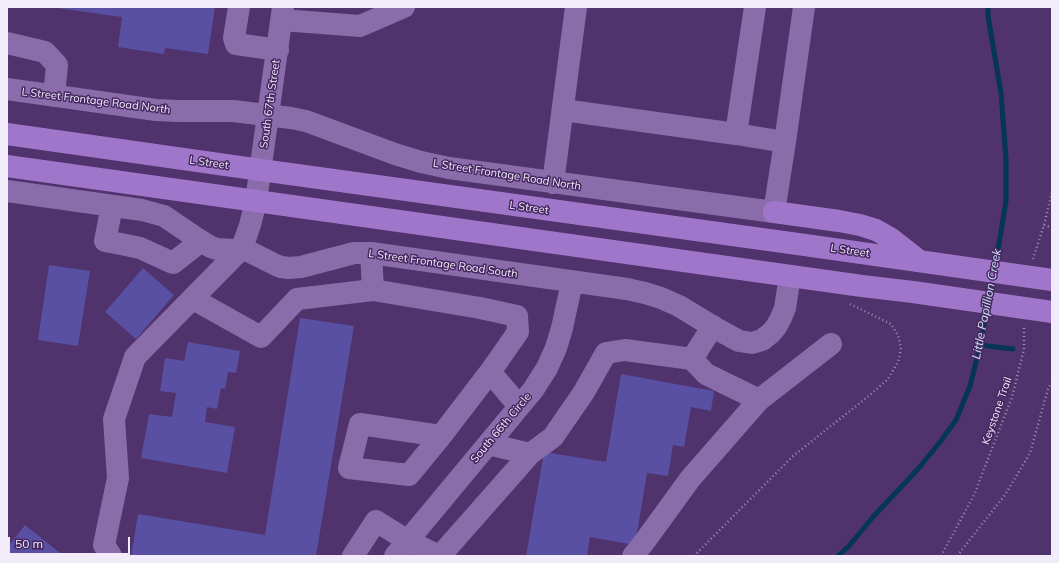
<!DOCTYPE html>
<style>
body{margin:0}
#map{position:relative;width:1059px;height:563px;overflow:hidden;background:#50326c;font-family:Mulish,sans-serif}
canvas{display:block}
.frame{position:absolute;inset:0;border:8px solid #f2ecfa;pointer-events:none}
.scale{position:absolute;left:8px;top:537px;width:122px;height:18px;box-sizing:border-box;border:2px solid #f2ecfa;border-top:0;padding-left:5px;font-size:12px;line-height:14px;white-space:nowrap;color:#f2ecfa;-webkit-text-stroke:3px #452761;paint-order:stroke}
</style>
<div id="map">
<canvas width="1059" height="563"></canvas>
<div class="frame"></div>
<div class="scale">50 m</div>
</div>
<script>
const ctx = document.querySelector('canvas').getContext('2d');
ctx.lineJoin = 'round';
function poly(rows) {
  const path = new Path2D();
  for (const r of rows) {
    path.moveTo(r[0], r[1]);
    for (let i = 2; i < r.length; i += 2) path.lineTo(r[i], r[i + 1]);
  }
  return path;
}
function strokePath(path, color, width, dash) {
  ctx.strokeStyle = color;
  ctx.lineWidth = width;
  ctx.lineCap = dash ? 'butt' : 'round';
  ctx.setLineDash(dash || []);
  ctx.stroke(path);
}
function paint(path, color) {
  ctx.fillStyle = color;
  ctx.fill(path, 'evenodd');
}
function drawText(font, color, halo, rows, align = 'center') {
  ctx.font = font + ' Mulish,sans-serif';
  ctx.lineWidth = 3;
  ctx.setLineDash([]);
  ctx.textBaseline = 'middle';
  ctx.strokeStyle = halo;
  ctx.fillStyle = color;
  for (const [text, x, y, turn = 0] of rows) {
    ctx.save();
    ctx.translate(x, y);
    ctx.rotate((+turn || 0) * Math.PI / 180);
    ctx.textAlign = isNaN(turn) ? turn : align;
    if (halo) ctx.strokeText(text, 0, 0);
    ctx.fillText(text, 0, 0);
    ctx.restore();
  }
}
const stream = poly([
 [988,7,988,16,1001,93,1006,159,1006,201,995,268],
 [989,297,993,278],
 [980,345,1013,349],
 [838,556,849,546,872,518,918,469,940,442,956,420,970,386,981,342,987,307]
]);
const building = poly([
 [57,7,215,7,208,54,165,48,164,54,118,47,122,17,57,8],
 [49,265,90,271,78,346,38,340],
 [143,268,174,295,136,339,105,312],
 [300,318,354,326,316,556,131,556,138,514,265,535],
 [188,342,240,351,236,373,228,372,225,389,221,388,217,409,207,407,205,422,235,427,227,473,141,458,149,414,172,417,176,393,160,391,165,358,184,361],
 [621,374,714,391,711,411,691,407,684,447,673,445,668,476,647,473,635,545,590,537,587,556,526,556,544,452,606,462],
 [25,525,60,553,58,556,7,556,7,548]
]);
const path = poly([
 [1044,225,1052,228],
 [1033,259,1044,225,1052,192],
 [694,556,793,456,870,395,888,379,898,362,901,348,898,335,891,324,850,304],
 [941,556,974,495,1012,397,1024,349,1024,327],
 [957,556,1005,495,1030,453,1048,389,1052,382]
]);
const minor = poly([
 [239,7,234,38,236,44,278,50],
 [282,20,360,26,404,7],
 [7,43,45,52,57,65,54,96],
 [7,89,156,110,179,111,233,111,291,118,306,121,395,154,421,162,449,168,774,212,785,142,736,134],
 [563,110,736,134,755,7],
 [785,142,804,7],
 [553,183,576,7],
 [7,191,142,210,164,216,201,241,211,247,217,249,234,250,242,248,276,265,281,267,289,268,301,267,354,253,371,253,627,289,645,293,661,298,679,306,717,329,739,341,752,343,762,340,771,333,776,327,781,318,785,308,790,276],
 [112,206,105,241,121,244,140,248,173,263,201,241],
 [371,253,373,290,480,308,517,316,518,332,490,372,519,406],
 [193,299,261,337,297,299,373,290],
 [759,400,831,344],
 [441,436,360,424,349,468,409,475,441,436,490,372],
 [488,444,530,454,553,437,584,392,606,353,625,350,692,359,713,326],
 [111,556,104,545,118,478,114,419,135,357,242,248,250,225,256,201,283,7],
 [353,556,376,521,408,541,439,556],
 [395,556,533,390,547,368,556,348,562,328,572,282],
 [440,556,530,454],
 [633,556,645,541,690,479,759,400,706,374,692,359]
]);
const major = poly([
 [7,134,261,170,805,245,1052,280],
 [7,166,862,286,913,292,1052,312],
 [774,212,839,221,860,225,876,230,890,238,918,260]
]);
const streetNames = [
 ["L Street Frontage Road North",96,101,7],
 ["South 67th Street",270,104,-82],
 ["L Street",209,163,8],
 ["L Street Frontage Road North",507,175,9],
 ["L Street",529,208,8],
 ["L Street",850,251,8],
 ["L Street Frontage Road South",443,264,8],
 ["Keystone Trail",997,411,-71],
 ["South 66th Circle",501,428,-50]
];
const waterNames = [
 ["Little Papillion Creek",987,304,-79]
];
strokePath(stream, '#053657', 5);
paint(building, '#5950a3');
strokePath(path, '#a08eb2', 2.5, [1, 3]);
strokePath(minor, '#8a6cab', 22);
strokePath(major, '#a076cb', 22);
drawText('11px', '#f2ecfa', '#452761', streetNames);
drawText('italic 12px', '#d1e4f5', '#452761', waterNames);
</script>
